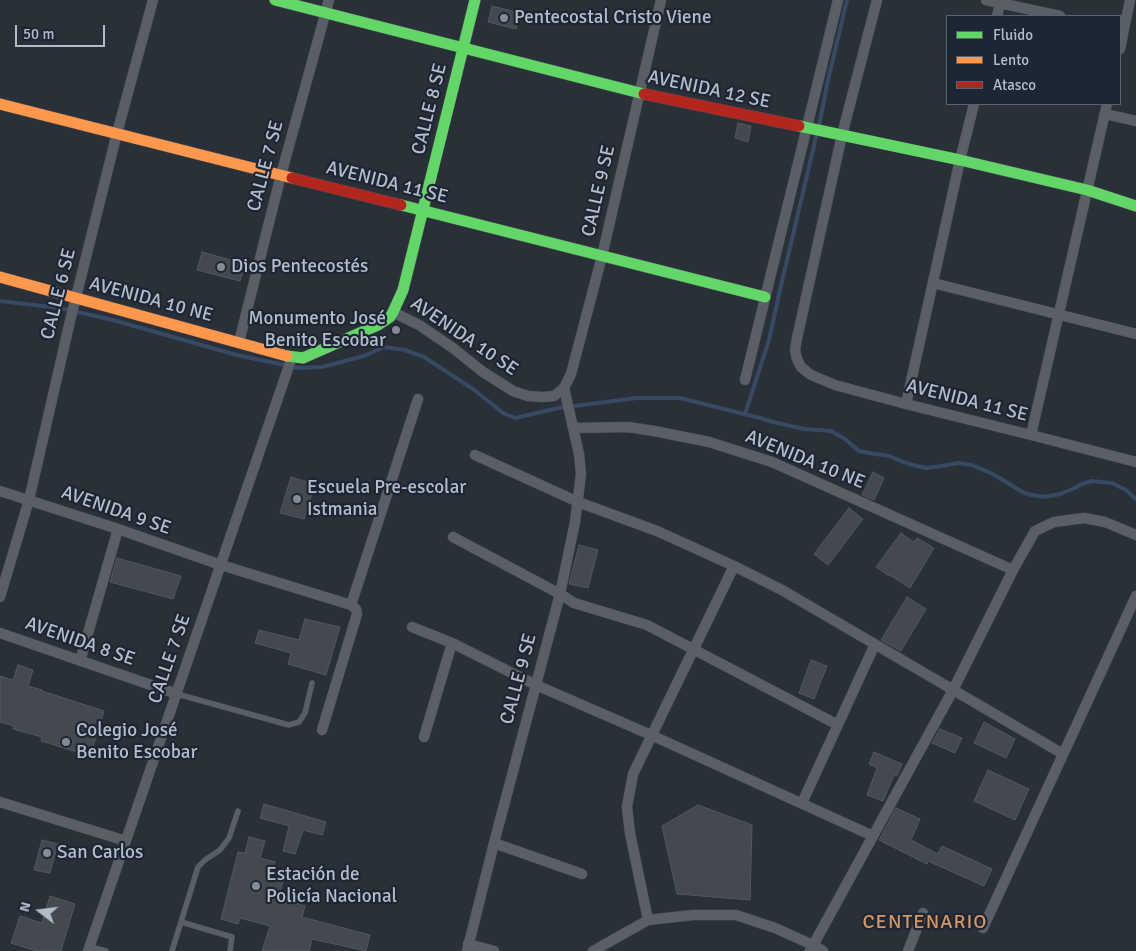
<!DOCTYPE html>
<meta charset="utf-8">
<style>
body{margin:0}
#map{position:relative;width:1136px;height:951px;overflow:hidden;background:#2a3038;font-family:Signika,sans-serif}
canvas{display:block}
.legend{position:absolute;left:946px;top:15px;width:175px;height:90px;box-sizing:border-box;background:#1d2633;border:1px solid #59626f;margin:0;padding:6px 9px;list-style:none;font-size:15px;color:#b4bcc9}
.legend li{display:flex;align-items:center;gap:10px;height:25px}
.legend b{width:25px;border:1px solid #59626f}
.north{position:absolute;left:15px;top:886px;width:50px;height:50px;-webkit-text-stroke:4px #1d2633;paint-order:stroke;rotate:285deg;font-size:14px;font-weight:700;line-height:20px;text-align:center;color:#b4bcc9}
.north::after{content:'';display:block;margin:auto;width:18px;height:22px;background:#b4bcc9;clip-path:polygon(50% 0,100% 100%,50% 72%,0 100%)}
.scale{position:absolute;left:15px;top:25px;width:90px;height:22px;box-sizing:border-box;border:2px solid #b4bcc9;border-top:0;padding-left:6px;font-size:15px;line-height:18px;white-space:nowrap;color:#b4bcc9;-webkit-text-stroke:4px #1d2633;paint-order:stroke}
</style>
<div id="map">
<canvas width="1136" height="951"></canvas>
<ul class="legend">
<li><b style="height:6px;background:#63d668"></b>Fluido</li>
<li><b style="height:6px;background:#ff974d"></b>Lento</li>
<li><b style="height:6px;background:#b3261e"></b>Atasco</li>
</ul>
<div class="north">N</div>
<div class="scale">50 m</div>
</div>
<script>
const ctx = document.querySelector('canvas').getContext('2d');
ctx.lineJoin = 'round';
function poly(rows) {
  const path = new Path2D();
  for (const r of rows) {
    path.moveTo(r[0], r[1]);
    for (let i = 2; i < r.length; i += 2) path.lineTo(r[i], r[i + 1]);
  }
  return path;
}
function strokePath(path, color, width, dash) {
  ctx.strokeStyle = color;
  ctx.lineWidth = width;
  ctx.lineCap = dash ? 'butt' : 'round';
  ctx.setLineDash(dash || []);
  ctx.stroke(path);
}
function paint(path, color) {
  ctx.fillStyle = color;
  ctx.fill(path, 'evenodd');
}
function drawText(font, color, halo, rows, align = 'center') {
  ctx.font = font + ' Signika,sans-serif';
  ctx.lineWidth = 4.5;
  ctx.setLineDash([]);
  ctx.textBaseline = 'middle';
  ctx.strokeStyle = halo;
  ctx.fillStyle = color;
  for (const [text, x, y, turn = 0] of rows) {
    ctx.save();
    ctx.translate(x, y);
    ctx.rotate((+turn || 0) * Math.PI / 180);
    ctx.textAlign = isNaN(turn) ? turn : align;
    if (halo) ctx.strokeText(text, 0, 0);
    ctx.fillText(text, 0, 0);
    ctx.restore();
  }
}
const stream = poly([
 [819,126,828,80,847,0],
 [0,301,60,308,113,320,237,355,299,368,322,367,364,356,384,347,405,350,424,357,473,389,503,413,515,418,558,408,637,398,680,398,760,418,773,422,804,429,831,431,845,439,859,451,869,453,889,456,906,463,917,466,926,468,935,467,958,463,972,465,993,474,1024,493,1032,495,1045,497,1060,494,1075,488,1082,484,1092,481,1112,483,1126,490,1136,499],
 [745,414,769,340,780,290,817,133]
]);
const building = poly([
 [492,6,520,13,516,29,488,22,492,6],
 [738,123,751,126,748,142,735,138,738,123],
 [202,252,245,264,240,281,197,270,202,252],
 [873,472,884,478,874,500,862,495,873,472],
 [291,477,315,484,304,519,280,513,291,477],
 [849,508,863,519,828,565,814,554,849,508],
 [901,533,914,542,917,538,934,548,910,588,890,575,889,576,876,567,901,533],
 [579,545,598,550,588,588,569,584,579,545],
 [117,558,181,576,173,599,110,582,117,558],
 [907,597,926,609,901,651,881,640,907,597],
 [305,619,340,627,326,675,288,664,291,653,255,643,259,630,299,640,305,619],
 [811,660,827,666,814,699,799,693,811,660],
 [18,665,33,670,28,686,42,690,42,691,104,711,90,756,41,741,42,737,13,729,14,726,0,722,0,676,13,680,18,665],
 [984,722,1015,739,1006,758,974,743,984,722],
 [940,729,962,738,955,753,932,743,940,729],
 [874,752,902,764,897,776,894,775,883,801,867,795,877,768,869,764,874,752],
 [988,770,1029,789,1015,820,974,801,988,770],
 [264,804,326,822,322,835,303,830,295,854,283,851,289,826,260,818,264,804],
 [698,805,752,825,750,900,677,894,662,826,698,805],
 [896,808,920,819,911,840,938,854,942,846,992,869,984,886,928,861,927,864,879,840,896,808],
 [249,837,265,841,260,858,275,862,272,873,284,877,279,897,305,906,302,917,370,935,366,951,312,939,309,951,262,951,270,926,240,918,238,924,221,919,238,852,245,853,249,837],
 [42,840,58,844,50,873,34,870,42,840],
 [50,896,75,904,61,951,36,951,11,943,20,916,42,923,50,896]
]);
const lane = poly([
 [177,694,289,725,299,722,305,713,312,683],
 [181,922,232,937,230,951],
 [90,947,106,951],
 [172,951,198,867,205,860,220,850,229,838,238,811]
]);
const street = poly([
 [877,0,842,135,797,338,795,350,797,359,801,367,811,375,835,385,906,404,1031,435,1136,462],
 [986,0,1060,16],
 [997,16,1001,0],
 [1120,49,1130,0],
 [1105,114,1136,121],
 [933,283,1136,334],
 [393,312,419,325,453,348,483,372,513,391,528,396,543,397,554,396,564,388,571,374,602,256,661,0],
 [239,342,281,175,329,0],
 [745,380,838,0],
 [906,404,960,160,974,104],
 [573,428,628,427,654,431,709,442,772,462,1013,570],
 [1031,435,1107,104],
 [475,455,578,502,657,531,734,566,782,590,1063,754],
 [0,491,118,529,221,565,351,605,356,609,357,614,322,730],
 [453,537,560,594,574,603,647,625,838,725],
 [0,597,29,500,70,321,117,133,153,0],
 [351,605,418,399],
 [412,627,452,643,536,685,651,735,873,836],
 [0,633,177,694],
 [80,661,118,529],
 [424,737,452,643],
 [0,802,126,841],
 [802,803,875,644],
 [494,843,582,874],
 [648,920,630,833,627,807,633,774,734,566],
 [983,928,1136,596],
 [468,944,494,951],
 [88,951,292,357],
 [467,951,494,843,560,594,575,522,581,474,579,454,564,388],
 [593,951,648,920,693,915,736,915,775,928,813,945,823,951],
 [810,951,953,690,1013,570,1035,531,1054,522,1084,518,1105,522,1136,535],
 [908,951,923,913]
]);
const fast = poly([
 [275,0,644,94],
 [799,126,960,160,1087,190,1136,206],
 [401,205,765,297],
 [287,356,303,358,378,325,390,317,393,312,403,290,475,0]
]);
const slow = poly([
 [0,104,292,178],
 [0,277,287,356]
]);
const jam = poly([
 [644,94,799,126],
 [292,178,401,205]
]);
const markers = [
 [504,18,5,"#848b96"],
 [221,267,5,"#848b96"],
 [396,330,5,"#848b96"],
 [297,499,5,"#848b96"],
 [66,742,5,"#848b96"],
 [47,853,5,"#848b96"],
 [256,886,5,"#848b96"]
];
const poiNames = [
 ["Pentecostal Cristo Viene",514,18],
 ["Dios Pentecostés",231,267],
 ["Monumento José",386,319,"right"],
 ["Benito Escobar",386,341,"right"],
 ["Escuela Pre-escolar",307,488],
 ["Istmania",307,510],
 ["Colegio José",76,731],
 ["Benito Escobar",76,753],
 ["San Carlos",57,853],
 ["Estación de",266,875],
 ["Policía Nacional",266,897]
];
const streetNames = [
 ["AVENIDA 12 SE",709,90,12],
 ["CALLE 8 SE",430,109,-76],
 ["CALLE 7 SE",266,166,-75],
 ["AVENIDA 11 SE",387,183,14],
 ["CALLE 9 SE",599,191,-77],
 ["CALLE 6 SE",59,294,-76],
 ["AVENIDA 10 NE",151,300,15],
 ["AVENIDA 10 SE",464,337,34],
 ["AVENIDA 11 SE",967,401,14],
 ["AVENIDA 10 NE",805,460,22],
 ["AVENIDA 9 SE",116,511,19],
 ["AVENIDA 8 SE",80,642,19],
 ["CALLE 7 SE",170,659,-71],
 ["CALLE 9 SE",519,679,-75]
];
const neighbourhoodNames = [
 ["CENTENARIO",925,923]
];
strokePath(stream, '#384963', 4);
paint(building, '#444950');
strokePath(building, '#52575f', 1);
strokePath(lane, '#484c53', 6);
strokePath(street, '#484c53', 11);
strokePath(fast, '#484c53', 12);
strokePath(slow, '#484c53', 12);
strokePath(jam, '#484c53', 12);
strokePath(lane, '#5a5e66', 5);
strokePath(street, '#5a5e66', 10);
strokePath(fast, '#63d668', 11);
strokePath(slow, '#ff974d', 11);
strokePath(jam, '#b3261e', 11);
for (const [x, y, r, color] of markers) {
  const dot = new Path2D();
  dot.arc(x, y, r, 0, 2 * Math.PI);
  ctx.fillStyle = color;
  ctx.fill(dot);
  strokePath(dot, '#1d2633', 2);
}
drawText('19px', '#b4bcc9', '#1d2633', poiNames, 'left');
drawText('19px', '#b4bcc9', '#1d2633', streetNames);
ctx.letterSpacing = '1px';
drawText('20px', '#d59563', '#1d2633', neighbourhoodNames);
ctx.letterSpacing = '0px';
</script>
